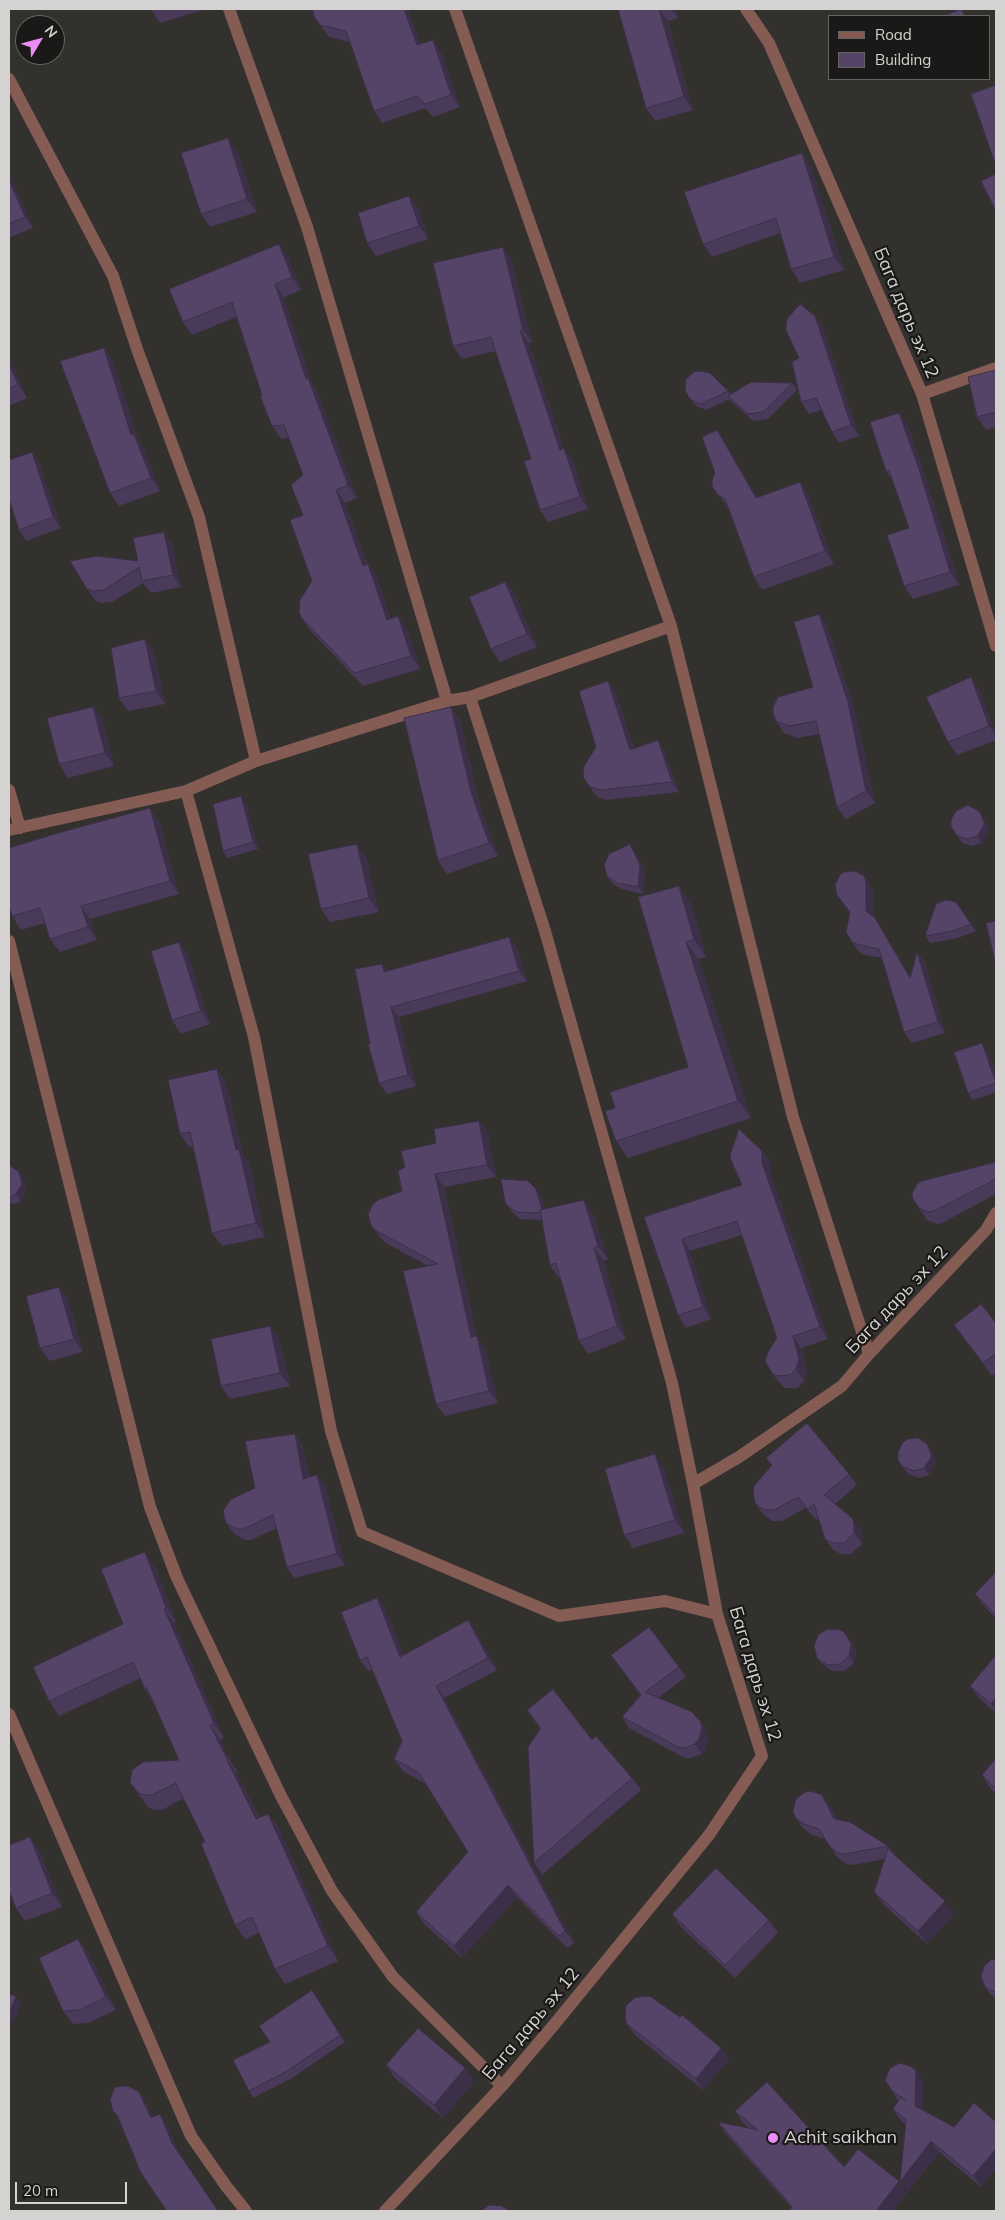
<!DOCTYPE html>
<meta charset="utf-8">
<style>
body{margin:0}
#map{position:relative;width:1005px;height:2220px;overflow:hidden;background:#33312e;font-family:Mulish,sans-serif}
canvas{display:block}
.frame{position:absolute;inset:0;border:10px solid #d4d3d1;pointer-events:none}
.legend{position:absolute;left:828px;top:15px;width:162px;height:65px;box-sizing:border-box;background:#1a1917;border:1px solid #646361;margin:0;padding:6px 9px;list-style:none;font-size:15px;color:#d4d3d1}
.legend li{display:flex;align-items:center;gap:10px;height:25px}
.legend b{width:25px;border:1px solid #646361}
.north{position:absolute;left:15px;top:15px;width:50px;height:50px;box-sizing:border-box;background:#1a1917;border:1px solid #646361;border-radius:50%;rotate:53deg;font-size:14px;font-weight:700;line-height:20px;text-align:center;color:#d4d3d1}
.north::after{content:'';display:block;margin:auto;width:18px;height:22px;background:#ed8cf9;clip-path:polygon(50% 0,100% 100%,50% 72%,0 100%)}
.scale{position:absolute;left:15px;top:2182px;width:112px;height:22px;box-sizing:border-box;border:2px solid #d4d3d1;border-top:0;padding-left:6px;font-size:15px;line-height:18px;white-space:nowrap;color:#d4d3d1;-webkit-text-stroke:4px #1a1917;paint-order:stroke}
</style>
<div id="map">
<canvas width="1005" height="2220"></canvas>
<div class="frame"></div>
<ul class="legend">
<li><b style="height:6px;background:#845c54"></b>Road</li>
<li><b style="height:14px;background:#554467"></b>Building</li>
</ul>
<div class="north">N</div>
<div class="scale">20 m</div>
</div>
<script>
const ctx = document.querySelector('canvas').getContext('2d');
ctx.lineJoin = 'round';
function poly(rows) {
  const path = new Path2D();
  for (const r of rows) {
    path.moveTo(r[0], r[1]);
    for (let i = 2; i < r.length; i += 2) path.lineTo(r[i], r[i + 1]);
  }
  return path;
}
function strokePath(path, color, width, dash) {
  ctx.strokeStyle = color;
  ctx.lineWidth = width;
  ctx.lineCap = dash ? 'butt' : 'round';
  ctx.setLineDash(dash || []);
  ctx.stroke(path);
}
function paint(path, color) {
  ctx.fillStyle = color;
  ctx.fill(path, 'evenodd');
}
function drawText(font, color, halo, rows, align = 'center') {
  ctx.font = font + ' Mulish,sans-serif';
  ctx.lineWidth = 4.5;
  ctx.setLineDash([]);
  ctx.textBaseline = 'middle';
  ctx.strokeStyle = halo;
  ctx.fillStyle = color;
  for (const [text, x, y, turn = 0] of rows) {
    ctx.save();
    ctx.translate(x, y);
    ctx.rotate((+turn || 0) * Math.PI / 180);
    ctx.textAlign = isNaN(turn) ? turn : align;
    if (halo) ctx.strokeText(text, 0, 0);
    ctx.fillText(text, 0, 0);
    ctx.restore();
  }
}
const minor = poly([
 [229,9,307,227,447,701],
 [455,9,671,626,793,1117,869,1354],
 [746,9,769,43,922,394,996,646],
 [9,79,113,276,137,349,199,517,256,761],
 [922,394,996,368],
 [470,697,545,931,672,1383,693,1484],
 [9,790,20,828],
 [186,791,254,1037,331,1431,362,1532,559,1616,665,1601,717,1614],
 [9,830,186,791,256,761,447,701,470,697,671,626],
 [9,941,150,1507,177,1578,281,1796,332,1891,393,1977,502,2086],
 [9,1714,191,2136,226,2186,246,2211],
 [385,2211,502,2086,553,2026,709,1835,762,1756,717,1614,693,1484,739,1457,842,1386,869,1354,986,1230,996,1213]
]);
const wall = poly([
 [151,9,206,9,160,23],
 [618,9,675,9,678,18,668,21,693,110,655,121,646,108],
 [313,15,421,44,441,52,460,107,433,117,425,108,382,123,374,111,350,42,329,37],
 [237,151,257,212,210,227,201,214],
 [811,166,844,270,800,283,791,269,780,233,712,257,703,244],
 [9,174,33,228,9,238],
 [409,196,419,210,428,239,376,256,367,243],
 [288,257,301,290,284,297,312,384,317,391,357,498,345,503,367,564,368,564,377,577,391,618,407,629,420,669,363,686,310,630,301,617,312,581,303,515,303,475,289,438,281,439,272,426,236,317,192,335,183,322],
 [511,259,532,342,529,343,564,449,573,461,588,509,548,522,540,510,531,459,495,351,462,359,453,346],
 [815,316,823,328,859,436,839,443,832,432,822,410,809,414,801,402,799,358],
 [9,358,27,398,9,406],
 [113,361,137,438,143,447,160,491,119,506,110,493],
 [996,370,996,427,986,430,977,417],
 [792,383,797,390,768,419,753,421,732,402,730,399,706,410,696,406,685,391,728,391,730,394],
 [908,426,928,483,959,585,913,599,904,586,909,528,892,480,886,471],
 [717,430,725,442,757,498,800,482,808,495,834,564,762,590,754,577,728,508,712,486,715,473],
 [39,463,61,528,26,541,19,530],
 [172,544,181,587,151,593,143,583,112,602,101,603,96,601,87,589,138,561],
 [505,582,515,595,537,647,500,662,491,649],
 [819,614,827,626,856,714,875,803,846,819,837,807,820,734,797,738,784,733,776,721,813,687],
 [145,639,154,652,165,704,128,711,119,698],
 [971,677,980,690,996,735,996,740,957,755,948,742],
 [615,691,634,749,664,750,679,792,607,800,597,797,583,777,596,747],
 [93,707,103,720,114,766,68,778,59,764],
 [451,707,460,720,480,805,498,856,447,874,438,860],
 [246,803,258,849,227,858,223,851],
 [984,819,989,829,988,834,982,843,972,846,962,843,957,836],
 [159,821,179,894,90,919,97,940,60,952,50,939,45,923,21,930,12,916],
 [634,850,645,872,643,894,621,889,612,883,607,876],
 [366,857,379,912,330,922,321,909],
 [864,876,874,891,874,917,882,929,910,977,917,952,925,962,945,1033,912,1043,904,1032,882,958,864,955,859,952,852,942,850,913,837,895],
 [679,886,691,904,706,957,698,959,751,1118,628,1158,616,1141,615,1108,688,1067],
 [956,902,976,931,958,938,930,943,925,936],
 [509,937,517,947,527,981,399,1017,416,1086,387,1094,379,1083,370,1044,382,964,388,971],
 [179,942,188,956,210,1024,181,1034,172,1020],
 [987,1050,996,1076,996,1092,973,1100,968,1093],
 [226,1082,243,1155,249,1162,265,1237,222,1246,212,1233,193,1147,189,1147,180,1134],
 [479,1121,488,1133,496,1177,444,1187,477,1337,485,1349,498,1403,445,1416,436,1404,428,1266,384,1242,371,1225,402,1191,405,1167,436,1143],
 [762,1151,771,1163,771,1175,828,1339,801,1348,807,1371,804,1381,798,1388,785,1388,781,1385,772,1373,777,1338,742,1235,690,1251,711,1319,686,1328,678,1315,644,1217,742,1185],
 [996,1162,996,1194,942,1223,937,1224,927,1220,913,1199],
 [9,1165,19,1172,23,1179,27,1190,21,1201,15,1204,9,1203],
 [536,1189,541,1195,545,1209,593,1214,608,1259,604,1261,626,1339,588,1354,579,1341,560,1278,559,1278,550,1265,542,1220,521,1219,513,1213,508,1206],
 [59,1287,68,1300,83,1352,50,1361,40,1348],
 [996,1323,996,1373,992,1376,954,1325],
 [270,1326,279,1339,290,1386,230,1399,221,1386],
 [295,1434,302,1445,309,1477,317,1475,325,1486,345,1565,294,1578,287,1567,277,1528,251,1540,245,1540,234,1534,226,1523,255,1488],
 [932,1451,936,1463,929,1475,919,1478,909,1474,903,1468,898,1461],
 [766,1458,849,1474,857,1485,835,1504,859,1528,862,1533,862,1544,851,1554,841,1554,833,1550,825,1539,818,1518,816,1520,806,1508,782,1521,772,1521,763,1514,755,1503,772,1466],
 [664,1468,684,1533,633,1548,624,1535],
 [155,1567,176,1622,174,1623,224,1738,220,1740,231,1762,238,1772,236,1772,259,1818,268,1814,279,1828,338,1961,285,1984,275,1969,259,1933,245,1939,235,1925,205,1842,184,1798,162,1810,155,1810,149,1808,130,1783,179,1760,152,1699,145,1689,141,1678,59,1716,49,1701,123,1624],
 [996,1572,996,1619,984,1606,975,1594],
 [377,1598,386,1610,403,1655,468,1620,476,1632,497,1670,444,1698,574,1943,567,1948,517,1897,462,1958,424,1924,416,1912,468,1852,426,1784,403,1771,394,1759,402,1741,373,1670,368,1671,360,1660],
 [850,1640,856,1651,854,1663,844,1671,832,1671,822,1664,817,1658],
 [611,1655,679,1667,686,1677,658,1698,700,1721,707,1732,709,1737,706,1749,702,1754,691,1758,685,1758,629,1728,622,1717,640,1695],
 [996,1655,996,1713,979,1698,970,1686],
 [527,1710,592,1740,632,1778,641,1790,542,1875,534,1863,540,1729],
 [996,1758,996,1794,991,1789,982,1775],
 [822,1795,830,1806,837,1819,888,1846,894,1854,954,1914,927,1944,884,1905,874,1892,885,1859,852,1865,846,1864,837,1857,825,1839,812,1835,803,1828,795,1817],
 [30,1837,39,1850,62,1907,25,1921,16,1908],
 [672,1914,769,1920,778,1933,735,1978,681,1927],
 [78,1939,88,1952,116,2010,88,2023,73,2024,63,2011],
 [996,1960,996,1997,994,1997,990,1994,985,1987],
 [312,1990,345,2042,292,2078,253,2098,249,2091,270,2042],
 [627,2024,721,2048,729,2059,703,2090,635,2035],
 [386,2065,465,2068,474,2081,443,2118,395,2078],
 [923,2081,923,2110,954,2127,996,2122,996,2168,981,2187,939,2152,908,2192,906,2125,900,2120,893,2109,898,2101,892,2091],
 [735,2111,844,2167,907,2193,893,2211,790,2211,791,2207,726,2134,718,2122,750,2129,743,2123]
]);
const shadedWall = poly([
 [404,9,408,9,425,58,417,45],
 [659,9,668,21,693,110,684,97],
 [671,9,675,9,678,18],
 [433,40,441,52,460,107,451,95],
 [228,138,237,151,257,212,247,199],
 [802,153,811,166,844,270,834,257],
 [9,174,33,228,25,217,9,180],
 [409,196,419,210,428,239,419,226],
 [279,244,288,257,301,290,292,277],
 [503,247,511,259,532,342,523,330],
 [275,284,284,297,312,384,317,391,357,498,348,485,306,379],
 [815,316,823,328,859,436,851,425],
 [520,330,529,343,568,462,560,450],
 [104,348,113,361,137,438,143,447,160,491,151,478,131,435],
 [9,358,27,398,18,384,9,365],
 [899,413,908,426,928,483,959,585,950,572],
 [717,430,725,442,765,511,756,498],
 [564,448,573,461,588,509,580,497],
 [32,452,39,463,61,528,53,517],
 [800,482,808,495,834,564,825,551],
 [336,490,345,503,372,578,363,566],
 [164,532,172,544,181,587,173,575],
 [368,564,377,577,396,632,387,620],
 [505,582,515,595,537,647,527,634],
 [819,614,827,626,856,714,875,803,866,791],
 [398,616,407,629,420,669,411,656],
 [145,639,154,652,165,704,156,691],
 [971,677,980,690,996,735,996,737,989,726],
 [608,681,615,691,637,760,630,750],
 [93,707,103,720,114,766,105,753],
 [451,707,460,720,480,805,498,856,489,843,471,792],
 [658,740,664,750,679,792,672,782],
 [241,796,246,803,258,849,253,842],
 [150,808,159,821,179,894,170,881],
 [980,812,984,819,989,829,988,834,982,843,977,836],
 [357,844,366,857,379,912,369,898],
 [630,844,634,850,645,872,643,894,638,887],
 [864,876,874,891,874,922,866,911],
 [679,886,691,904,706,957,694,940],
 [81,906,90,919,97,940,88,927],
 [875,918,882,929,917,989,910,978],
 [509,937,517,947,527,981,519,971],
 [179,942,188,956,210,1024,201,1011],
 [686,942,698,959,751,1118,738,1101],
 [917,952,925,962,945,1033,938,1022],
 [382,964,390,974,384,972],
 [391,1007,399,1017,416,1086,408,1075],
 [982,1043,987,1050,996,1076,996,1082],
 [217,1069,226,1082,243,1155,249,1162,265,1237,256,1223,236,1150],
 [479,1121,488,1133,496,1177,487,1165],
 [762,1151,771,1163,771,1175,828,1339,820,1327,762,1163],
 [19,1172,23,1179,27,1190,21,1201,16,1194],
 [435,1174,444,1187,477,1337,485,1349,498,1403,489,1391,471,1337],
 [536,1189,541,1195,548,1220,543,1214],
 [584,1200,593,1214,608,1259,598,1246],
 [682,1239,690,1251,711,1319,703,1307],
 [594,1248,604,1261,626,1339,617,1326],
 [59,1287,68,1300,83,1352,74,1339],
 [270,1326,279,1339,290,1386,280,1373],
 [793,1336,801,1348,807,1371,804,1381,796,1369],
 [295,1434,302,1445,311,1490,303,1479],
 [927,1444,932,1451,936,1463,929,1475,924,1468],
 [655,1454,664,1468,684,1533,675,1520],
 [317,1475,325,1486,345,1565,337,1554],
 [851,1517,862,1533,862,1544,854,1533],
 [145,1552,155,1567,176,1622,166,1608],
 [377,1598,386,1610,409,1669,400,1657],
 [164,1609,174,1623,224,1738,214,1723],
 [468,1620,476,1632,497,1670,488,1658],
 [845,1633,856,1651,854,1663,849,1656],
 [436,1686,444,1698,574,1943,565,1931],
 [996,1698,996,1711,991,1704],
 [700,1721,707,1732,709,1737,706,1749,702,1754,695,1744],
 [210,1725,220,1740,231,1762,227,1757,226,1758],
 [226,1758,236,1772,266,1834,256,1819],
 [822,1795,830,1806,842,1830,834,1819],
 [268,1814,279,1828,338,1961,328,1946],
 [30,1837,39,1850,62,1907,52,1893],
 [508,1885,517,1897,462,1958,454,1946],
 [945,1901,954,1914,927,1944,918,1931],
 [78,1939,88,1952,116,2010,106,1997],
 [16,1996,21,2003,14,2021,9,2027,9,2015],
 [721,2048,729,2059,703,2090,696,2079],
 [465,2068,474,2081,443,2118,434,2105],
 [916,2070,923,2081,923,2116,915,2106],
 [139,2092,147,2104,159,2129,151,2118],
 [160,2114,168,2126,180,2155,172,2143],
 [931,2141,939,2152,908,2192,900,2182],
 [996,2149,996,2168,981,2187,973,2176],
 [899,2181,907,2193,893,2211,876,2211]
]);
const building = poly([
 [313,9,404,9,417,45,433,40,451,95,425,104,417,96,374,111,346,31,320,25,313,15,313,9],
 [618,9,659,9,684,97,646,108,618,9],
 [961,9,965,16,944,16,961,9],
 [996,85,996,166,971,94,996,85],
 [228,138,247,199,201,214,181,153,228,138],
 [802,153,834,257,791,269,776,218,703,244,684,192,802,153],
 [996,174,996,211,981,181,996,174],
 [9,180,25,217,9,224,9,180],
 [409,196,419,226,367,243,358,213,409,196],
 [279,244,292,277,275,284,306,379,308,378,348,485,336,490,363,566,368,564,387,620,398,616,411,656,354,673,301,617,299,612,300,600,312,581,290,520,303,515,291,485,303,475,284,425,272,426,260,396,262,395,232,302,183,322,169,289,279,244],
 [503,247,523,330,520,330,560,450,564,448,580,497,540,510,524,461,531,459,491,337,453,346,433,263,503,247],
 [800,304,815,316,851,425,832,432,816,398,801,402,792,362,799,358,786,330,786,325,787,319,800,304],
 [104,348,131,435,134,434,151,478,110,493,60,361,104,348],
 [9,365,18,384,9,389,9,365],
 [996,370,996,412,977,417,968,377,996,370],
 [699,371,710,373,728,391,701,404,691,400,685,391,686,379,694,372,699,371],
 [751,382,792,383,763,412,748,414,728,396,751,382],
 [899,413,919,469,950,572,904,586,887,535,909,528,889,470,886,471,870,422,899,413],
 [717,430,756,498,800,482,825,551,754,577,725,499,718,495,712,486,712,480,715,473,702,437,717,430],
 [32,452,53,517,19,530,9,499,9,460,32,452],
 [164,532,173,575,142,581,139,567,104,590,93,591,87,589,70,561,97,556,138,561,133,538,164,532],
 [505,582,527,634,491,649,469,597,505,582],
 [819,614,848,702,866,791,837,807,816,721,789,726,776,721,773,713,773,707,778,697,813,687,794,622,819,614],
 [145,639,156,691,119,698,111,648,145,639],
 [971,677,989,726,948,742,926,697,971,677],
 [608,681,630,750,658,740,672,782,601,790,590,787,583,777,584,766,596,747,579,691,608,681],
 [93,707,105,753,59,764,47,718,93,707],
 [451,707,471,792,489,843,438,860,404,718,451,707],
 [241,796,253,842,223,851,213,804,241,796],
 [968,805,980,812,984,822,983,827,977,836,967,839,957,836,951,826,951,820,956,811,968,805],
 [150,808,170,881,81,906,88,927,50,939,40,908,12,916,9,905,9,848,58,833,150,808],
 [357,844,369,898,321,909,308,854,357,844],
 [630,844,640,865,638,887,617,883,607,876,604,865,609,854,630,844],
 [855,871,864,876,866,881,866,911,875,918,910,978,917,952,938,1022,904,1032,879,949,857,944,852,942,846,932,850,912,837,895,835,885,840,875,844,872,855,871],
 [679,886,694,940,686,942,738,1101,616,1141,605,1111,615,1108,610,1092,688,1067,638,897,679,886],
 [946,900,956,902,971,924,953,931,925,936,936,904,946,900],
 [996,921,996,966,986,923,996,921],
 [509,937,519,971,391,1007,408,1075,379,1083,368,1044,370,1044,355,969,382,964,384,972,509,937],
 [179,942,201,1011,172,1020,151,951,179,942],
 [982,1043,996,1083,968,1093,954,1052,982,1043],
 [217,1069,236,1150,239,1149,256,1223,212,1233,190,1132,180,1134,168,1080,217,1069],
 [479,1121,487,1165,435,1174,471,1337,477,1336,489,1391,436,1404,403,1271,438,1264,375,1230,371,1225,368,1214,373,1204,378,1200,402,1191,398,1171,405,1167,401,1151,436,1143,434,1129,479,1121],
 [739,1129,762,1151,762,1163,820,1327,793,1336,799,1359,796,1369,790,1375,777,1376,772,1373,765,1361,768,1352,777,1338,737,1221,682,1239,703,1307,678,1315,644,1217,742,1185,731,1160,730,1155,739,1129],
 [996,1162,996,1179,934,1211,929,1212,919,1208,913,1199,912,1194,917,1184,922,1181,996,1162],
 [9,1165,19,1172,22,1184,16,1194,10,1197,9,1197,9,1165],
 [501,1179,528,1181,536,1189,542,1210,540,1210,541,1213,517,1212,508,1206,505,1202,501,1179],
 [584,1200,598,1246,594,1248,617,1326,579,1341,556,1263,550,1265,540,1210,584,1200],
 [59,1287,74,1339,40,1348,26,1296,59,1287],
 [981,1304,996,1323,996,1353,983,1363,954,1325,981,1304],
 [270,1326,280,1373,221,1386,211,1339,270,1326],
 [807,1423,849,1474,824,1495,851,1517,854,1522,854,1533,844,1543,833,1543,825,1539,814,1504,808,1509,798,1497,774,1510,764,1510,755,1503,753,1492,754,1486,772,1465,766,1458,807,1423],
 [295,1434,303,1479,317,1475,337,1554,287,1567,273,1515,243,1529,237,1529,226,1523,223,1511,230,1500,255,1488,245,1441,295,1434],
 [918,1438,927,1444,932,1456,924,1468,914,1471,904,1467,898,1461,898,1452,903,1442,908,1439,918,1438],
 [655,1454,675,1520,624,1535,605,1469,655,1454],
 [145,1552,166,1608,164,1609,214,1723,210,1725,226,1757,227,1757,226,1758,256,1819,268,1814,328,1946,275,1969,252,1917,235,1925,201,1844,205,1842,176,1783,152,1795,145,1795,139,1793,130,1783,132,1770,143,1762,179,1760,147,1688,145,1689,133,1662,49,1701,33,1667,123,1624,101,1569,145,1552],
 [996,1572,996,1615,975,1594,996,1572],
 [377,1598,400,1657,468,1620,488,1658,436,1686,565,1931,559,1936,508,1885,454,1946,416,1912,468,1852,419,1773,394,1759,402,1741,367,1657,360,1660,341,1612,377,1598],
 [649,1627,679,1667,645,1692,692,1712,700,1721,702,1727,699,1739,695,1744,684,1748,678,1747,622,1717,641,1695,611,1655,649,1627],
 [828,1629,840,1630,845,1633,851,1644,849,1656,840,1664,827,1665,817,1658,814,1646,818,1635,828,1629],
 [996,1655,996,1698,991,1704,970,1686,996,1655],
 [553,1689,592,1740,596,1736,632,1778,534,1863,528,1747,541,1728,527,1710,553,1689],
 [996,1758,996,1789,982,1775,996,1758],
 [811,1791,822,1795,834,1819,850,1822,888,1846,844,1854,838,1853,830,1847,819,1829,804,1824,795,1817,793,1811,796,1799,805,1792,811,1791],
 [30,1837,52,1893,16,1908,9,1891,9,1845,30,1837],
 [888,1849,945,1901,918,1931,874,1892,888,1849],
 [716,1868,769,1920,725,1965,672,1914,716,1868],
 [78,1939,106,1997,79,2010,63,2011,39,1958,78,1939],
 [992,1959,996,1960,996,1992,990,1990,985,1987,981,1977,984,1966,992,1959],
 [312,1990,340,2035,287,2071,249,2091,233,2060,270,2042,259,2026,312,1990],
 [9,1994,16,1996,9,2015,9,1994],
 [645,1996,651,1997,680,2017,682,2015,721,2048,696,2079,627,2024,625,2018,626,2006,634,1998,645,1996],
 [418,2028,465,2068,434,2105,386,2065,418,2028],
 [900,2063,910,2066,916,2070,915,2106,954,2127,974,2103,996,2122,996,2149,973,2176,931,2141,900,2182,906,2120,893,2109,901,2097,907,2101,892,2091,885,2080,890,2068,900,2063],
 [767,2082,844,2167,858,2149,899,2181,876,2211,790,2211,792,2206,718,2122,758,2130,735,2111,767,2082],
 [128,2086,139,2092,151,2118,160,2114,172,2143,218,2211,167,2211,141,2173,117,2115,113,2111,110,2099,115,2087,128,2086],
 [489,2205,501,2206,507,2209,509,2211,481,2211,489,2205]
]);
const markers = [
 [773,2138,6,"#ed8cf9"]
];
const streetNames = [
 ["Бага дарь эх 12",906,313,67],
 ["Бага дарь эх 12",897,1300,-47],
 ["Бага дарь эх 12",755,1674,73],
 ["Бага дарь эх 12",531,2024,-50]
];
const poiNames = [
 ["Achit saikhan",784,2138]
];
strokePath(minor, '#845c54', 12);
paint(wall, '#493a59');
paint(shadedWall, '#3c3048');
paint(building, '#554467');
strokePath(building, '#3c3048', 1);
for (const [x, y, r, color] of markers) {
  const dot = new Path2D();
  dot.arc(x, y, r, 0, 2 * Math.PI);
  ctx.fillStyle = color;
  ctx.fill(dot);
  strokePath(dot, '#1a1917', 2);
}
drawText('18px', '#d4d3d1', '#1a1917', streetNames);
drawText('18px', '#d4d3d1', '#1a1917', poiNames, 'left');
</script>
